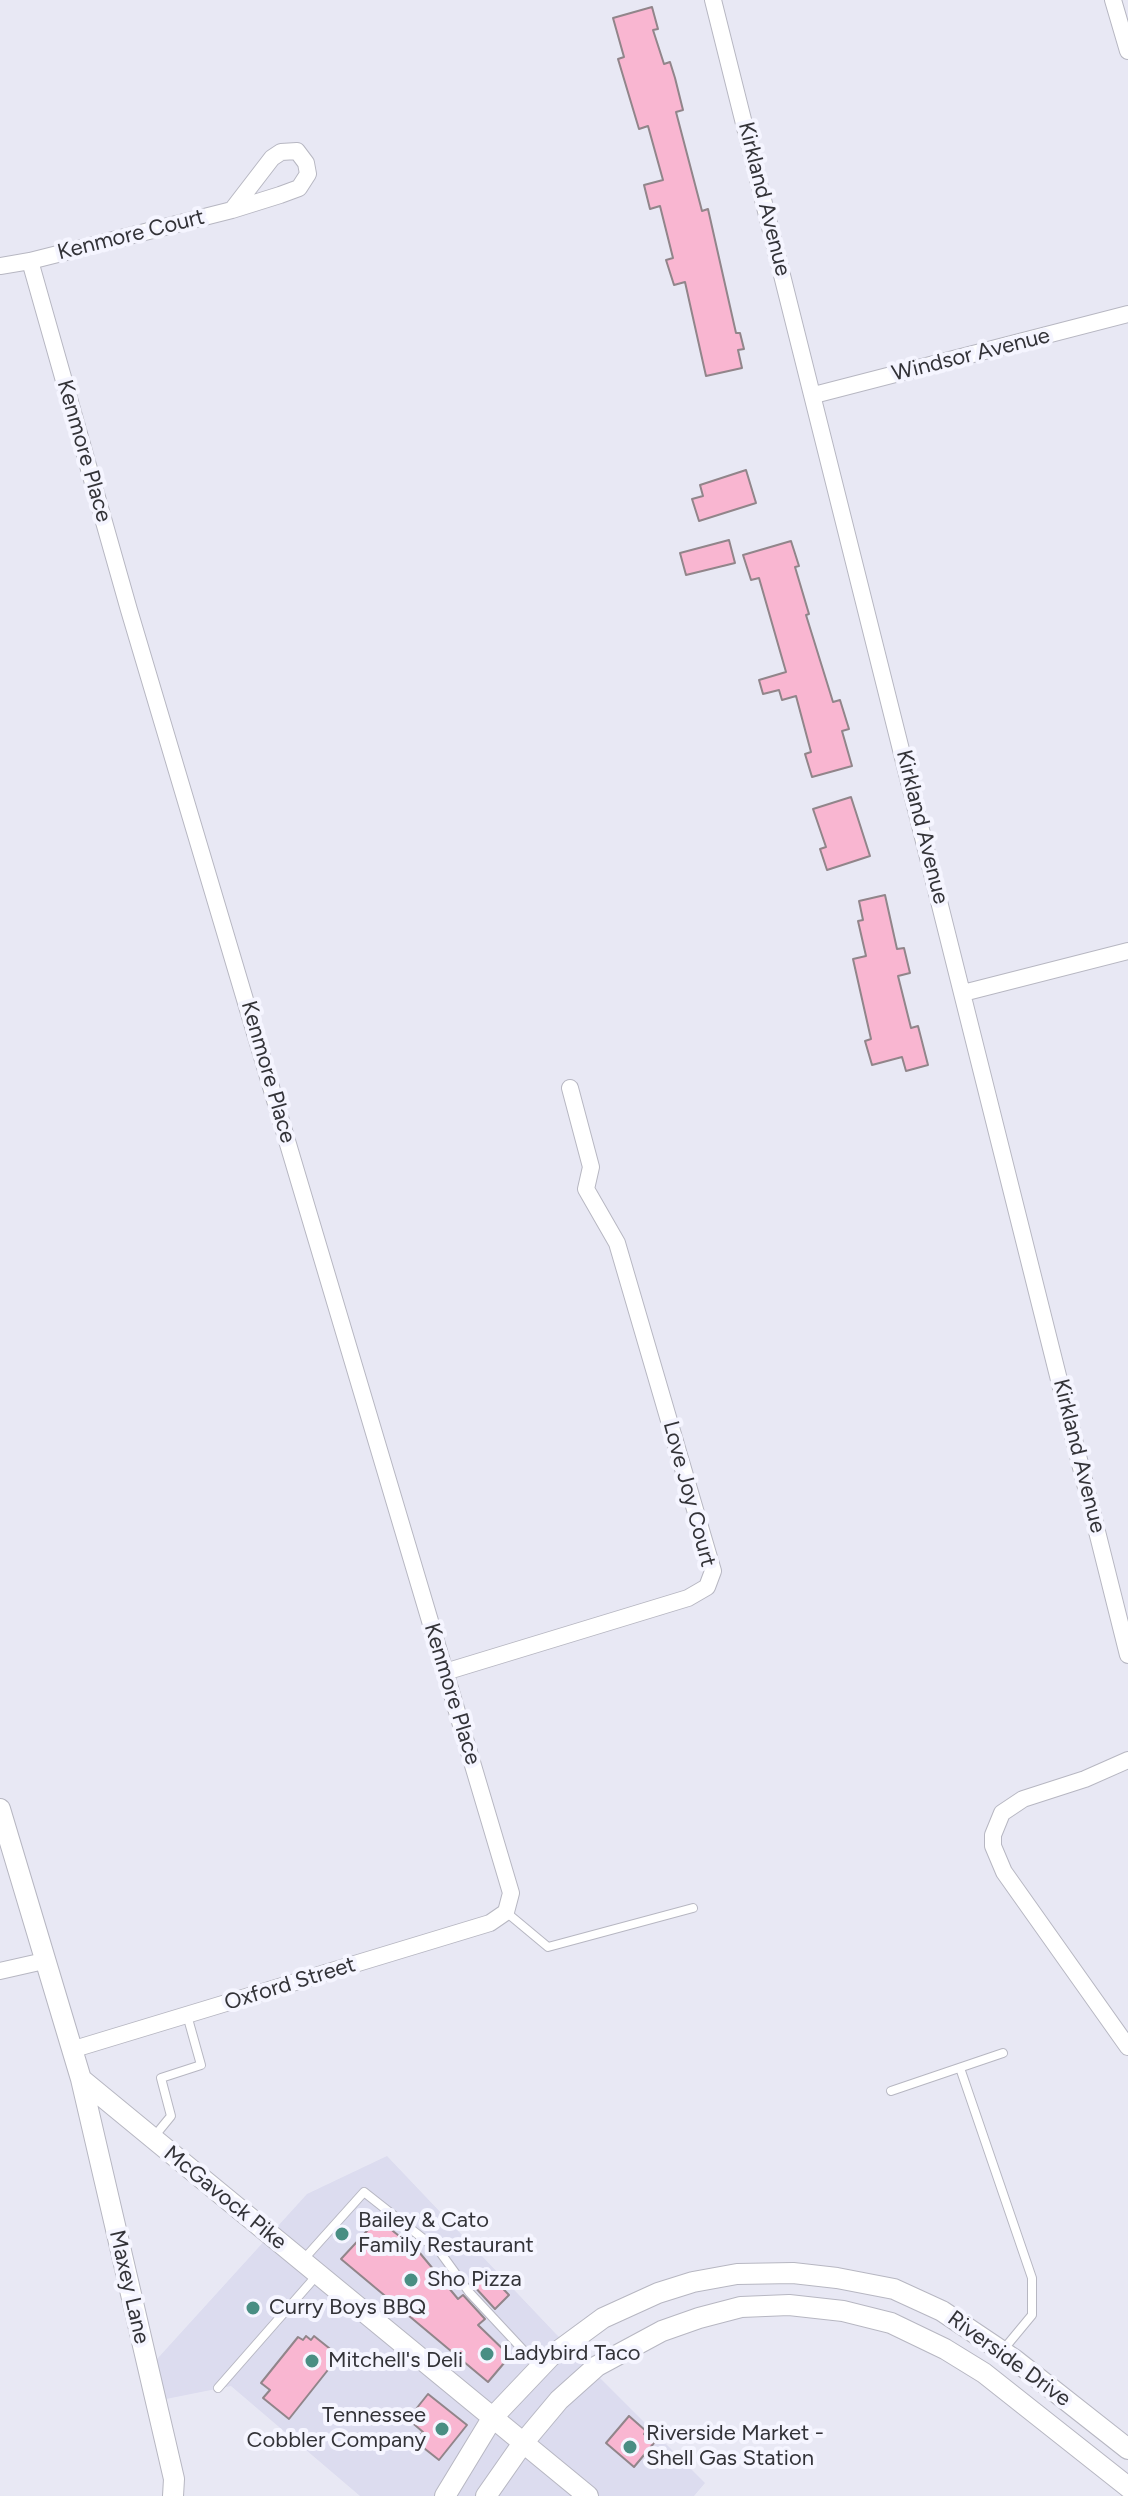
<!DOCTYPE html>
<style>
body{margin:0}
canvas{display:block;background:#e8e8f4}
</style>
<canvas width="1128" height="2496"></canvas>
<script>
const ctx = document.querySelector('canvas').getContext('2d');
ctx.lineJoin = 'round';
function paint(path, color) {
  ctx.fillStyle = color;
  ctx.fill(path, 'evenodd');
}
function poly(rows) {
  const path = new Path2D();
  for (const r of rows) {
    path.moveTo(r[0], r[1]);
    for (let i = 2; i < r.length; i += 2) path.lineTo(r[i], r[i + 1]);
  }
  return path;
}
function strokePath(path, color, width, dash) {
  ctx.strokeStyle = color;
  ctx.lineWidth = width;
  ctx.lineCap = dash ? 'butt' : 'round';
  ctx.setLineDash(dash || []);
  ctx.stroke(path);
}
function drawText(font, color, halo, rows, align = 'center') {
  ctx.font = font + ' Figtree,sans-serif';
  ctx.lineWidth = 8;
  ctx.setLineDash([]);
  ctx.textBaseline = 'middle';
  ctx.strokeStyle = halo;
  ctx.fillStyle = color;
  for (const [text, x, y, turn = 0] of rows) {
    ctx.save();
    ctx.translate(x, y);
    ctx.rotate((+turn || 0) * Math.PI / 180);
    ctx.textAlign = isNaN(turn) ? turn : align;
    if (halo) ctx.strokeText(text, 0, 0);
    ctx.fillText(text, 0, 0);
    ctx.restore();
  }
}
const built = poly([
 [387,2156,556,2334,705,2483,694,2496,360,2496,231,2386,156,2401,148,2369,307,2194]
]);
const building = poly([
 [652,7,658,29,653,30,664,64,670,62,675,78,683,110,676,112,702,211,708,209,736,333,740,333,744,349,738,350,742,368,706,376,685,282,674,285,666,260,673,258,660,206,650,209,644,185,663,180,648,126,639,129,618,59,624,57,613,18,652,7],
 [746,470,756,503,699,521,692,499,703,496,700,485,746,470],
 [729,540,735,563,686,575,680,553,729,540],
 [791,541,799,566,795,567,809,614,806,615,833,702,840,700,849,729,842,731,852,766,812,777,805,754,811,752,796,696,782,700,779,690,763,694,759,680,786,672,759,578,751,580,743,555,791,541],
 [851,797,870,856,827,870,820,849,826,847,813,809,851,797],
 [885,895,897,949,904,948,910,973,898,976,911,1028,918,1026,928,1065,906,1071,902,1057,872,1065,865,1041,871,1039,853,959,866,956,858,921,863,920,859,901,885,895],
 [378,2219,419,2252,458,2299,463,2295,485,2319,478,2325,510,2356,488,2382,341,2259,378,2219],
 [485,2274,489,2274,509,2295,495,2309,473,2285,485,2274],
 [306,2336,311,2340,314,2336,339,2356,289,2419,263,2398,270,2390,261,2383,298,2337,303,2340,306,2336],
 [428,2394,467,2425,439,2460,415,2441,423,2432,408,2419,428,2394],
 [629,2416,646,2431,644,2434,654,2443,634,2467,606,2443,629,2416]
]);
const service = poly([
 [506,1912,548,1947,693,1908],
 [960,2068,1032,2278,1032,2315,1003,2350],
 [891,2091,1003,2053],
 [153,2138,171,2116,161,2078,201,2065,187,2015],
 [303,2260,364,2192,440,2252,469,2292,538,2366],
 [218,2388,318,2274]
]);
const minor = poly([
 [713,0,1128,1655],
 [1113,0,1128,51],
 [30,261,129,610,511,1893,506,1912,490,1923,71,2050],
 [0,266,30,261,232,210,280,195,299,188,308,174,306,163,297,151,281,152,272,158,232,210],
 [814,395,1128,314],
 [963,993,1128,951],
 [445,1672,688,1598,707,1587,713,1571,617,1243,586,1189,591,1167,570,1088],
 [1128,1760,1085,1779,1023,1799,1002,1813,993,1835,993,1846,1004,1872,1128,2047],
 [0,1971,44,1961]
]);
const tertiary = poly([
 [0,1809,81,2079,174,2479,173,2496],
 [81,2079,588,2496],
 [445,2496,493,2417,550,2357,603,2318,658,2293,693,2282,737,2274,793,2273,837,2278,894,2289,942,2311,1015,2360,1128,2449],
 [486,2496,523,2443,559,2400,597,2366,662,2331,699,2318,741,2307,789,2305,843,2311,891,2323,945,2349,984,2373,1128,2487]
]);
const markers = [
 [342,2234,8,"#498e83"],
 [411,2280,8,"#498e83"],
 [253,2308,8,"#498e83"],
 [487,2354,8,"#498e83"],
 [312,2361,8,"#498e83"],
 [442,2429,8,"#498e83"],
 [630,2447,8,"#498e83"]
];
const streetNames = [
 ["Kirkland Avenue",764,199,76],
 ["Kenmore Court",131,235,-14],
 ["Windsor Avenue",971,355,-14],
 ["Kenmore Place",84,451,74],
 ["Kirkland Avenue",922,827,76],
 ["Kenmore Place",268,1072,74],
 ["Kirkland Avenue",1079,1456,76],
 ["Love Joy Court",689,1494,75],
 ["Kenmore Place",452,1694,73],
 ["Oxford Street",290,1984,-17],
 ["McGavock Pike",225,2198,39],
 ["Maxey Lane",129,2287,77],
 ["Riverside Drive",1009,2359,36]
];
const poiNames = [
 ["Bailey & Cato",358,2221],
 ["Family Restaurant",358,2246],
 ["Sho Pizza",427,2280],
 ["Curry Boys BBQ",269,2308],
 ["Ladybird Taco",503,2354],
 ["Mitchell's Deli",328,2361],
 ["Tennessee",426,2416,"right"],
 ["Cobbler Company",426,2441,"right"],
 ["Riverside Market -",646,2434],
 ["Shell Gas Station",646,2459]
];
paint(built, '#dcdcef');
paint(building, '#f9b6d1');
strokePath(building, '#91858a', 2);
strokePath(service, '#b7b7c2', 10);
strokePath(minor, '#b7b7c2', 18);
strokePath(tertiary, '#b7b7c2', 22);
strokePath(service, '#fff', 8);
strokePath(minor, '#fff', 16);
strokePath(tertiary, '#fff', 20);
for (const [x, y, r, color] of markers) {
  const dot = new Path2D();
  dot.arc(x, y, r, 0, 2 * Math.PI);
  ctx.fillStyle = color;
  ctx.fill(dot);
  strokePath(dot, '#f5f5ff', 3);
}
drawText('22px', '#333338', '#f5f5ff', streetNames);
drawText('22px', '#333338', '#f5f5ff', poiNames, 'left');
</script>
